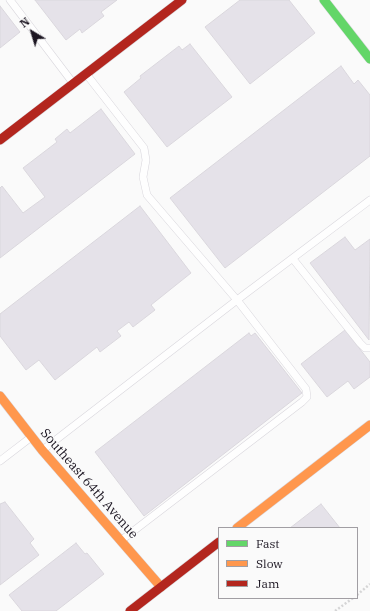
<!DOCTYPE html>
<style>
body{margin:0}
#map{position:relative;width:370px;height:611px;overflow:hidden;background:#fafafa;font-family:"IBM Plex Serif",serif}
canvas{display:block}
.legend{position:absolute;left:218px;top:527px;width:140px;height:72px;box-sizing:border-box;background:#fafafa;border:1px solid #a19ea3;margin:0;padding:5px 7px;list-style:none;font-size:12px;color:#1b1521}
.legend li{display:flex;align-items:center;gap:8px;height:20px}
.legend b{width:20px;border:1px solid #a19ea3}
.north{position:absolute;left:12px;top:12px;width:40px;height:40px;-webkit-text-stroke:3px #fafafa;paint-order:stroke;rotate:322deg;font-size:11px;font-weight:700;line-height:16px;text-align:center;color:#1b1521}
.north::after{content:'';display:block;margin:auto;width:14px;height:18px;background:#1b1521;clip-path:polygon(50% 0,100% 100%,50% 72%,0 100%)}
</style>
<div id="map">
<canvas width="370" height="611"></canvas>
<ul class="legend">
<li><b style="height:5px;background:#63d668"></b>Fast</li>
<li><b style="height:5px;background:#ff974d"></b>Slow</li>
<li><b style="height:5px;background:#b3261e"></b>Jam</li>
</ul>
<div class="north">N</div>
</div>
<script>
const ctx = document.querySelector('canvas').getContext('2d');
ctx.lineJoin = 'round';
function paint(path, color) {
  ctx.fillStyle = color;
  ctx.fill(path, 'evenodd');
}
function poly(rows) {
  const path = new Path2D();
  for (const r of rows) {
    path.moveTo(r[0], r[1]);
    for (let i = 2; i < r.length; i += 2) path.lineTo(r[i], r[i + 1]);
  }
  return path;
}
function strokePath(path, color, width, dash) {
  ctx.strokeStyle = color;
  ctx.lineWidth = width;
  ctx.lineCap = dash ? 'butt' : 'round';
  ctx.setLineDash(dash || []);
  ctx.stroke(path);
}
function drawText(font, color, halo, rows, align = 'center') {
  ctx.font = font + ' "IBM Plex Serif",serif';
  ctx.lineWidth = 3;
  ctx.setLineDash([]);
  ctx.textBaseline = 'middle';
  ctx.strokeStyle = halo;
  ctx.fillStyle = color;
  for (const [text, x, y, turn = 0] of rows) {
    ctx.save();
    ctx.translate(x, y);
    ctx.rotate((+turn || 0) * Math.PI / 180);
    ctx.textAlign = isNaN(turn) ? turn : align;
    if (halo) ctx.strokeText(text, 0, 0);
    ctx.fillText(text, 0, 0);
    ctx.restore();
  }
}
const building = poly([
 [35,0,117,0,101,12,104,16,82,33,80,29,66,40,35,0],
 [240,0,289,0,315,33,250,84,205,27,240,0],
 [0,6,20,32,0,48,0,6],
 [190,44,232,97,167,147,124,92,141,78,140,76,179,46,182,50,190,44],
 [341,66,354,84,358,80,370,95,370,156,225,268,170,198,341,66],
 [101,109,135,154,0,258,0,188,2,186,23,213,45,197,23,168,57,142,55,139,67,129,70,133,101,109],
 [140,206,191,273,151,305,155,310,133,327,129,322,117,331,121,336,100,352,97,347,55,380,39,360,26,370,0,336,0,314,140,206],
 [345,237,355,250,370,239,369,340,310,263,345,237],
 [345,330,370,362,370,377,354,389,348,381,327,397,301,364,345,330],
 [249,333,251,336,255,333,302,393,144,516,95,452,249,333],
 [5,502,34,539,30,543,39,555,0,585,0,504,5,502],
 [321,504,340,528,290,528,321,504],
 [76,543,85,554,87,553,104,574,56,611,22,611,9,595,76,543]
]);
const path = poly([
 [357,595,370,584],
 [335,611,353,598]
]);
const lane = poly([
 [10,0,73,83],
 [87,75,144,148,146,160,143,177,147,195,237,300,306,389,307,397,302,402,123,539],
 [293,259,360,343,365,348,370,348],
 [44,449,237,300,370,200],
 [0,461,30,438]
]);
const fast = poly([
 [324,0,370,59]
]);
const slow = poly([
 [0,396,42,450,161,587],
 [237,528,370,425]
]);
const jam = poly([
 [0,140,182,0],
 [130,611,219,542]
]);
const streetNames = [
 ["Southeast 64th Avenue",89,484,49]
];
paint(building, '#e5e2e9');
strokePath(building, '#dad7dd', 1);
strokePath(lane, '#d8d6dc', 8);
strokePath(fast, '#d8d6dc', 10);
strokePath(slow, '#d8d6dc', 10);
strokePath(jam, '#d8d6dc', 10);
strokePath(path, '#d5d5d6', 2.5, [2, 2]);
strokePath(lane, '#fefefe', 7);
strokePath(fast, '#63d668', 9);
strokePath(slow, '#ff974d', 9);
strokePath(jam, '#b3261e', 9);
drawText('13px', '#1b1521', '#fafafa', streetNames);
</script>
